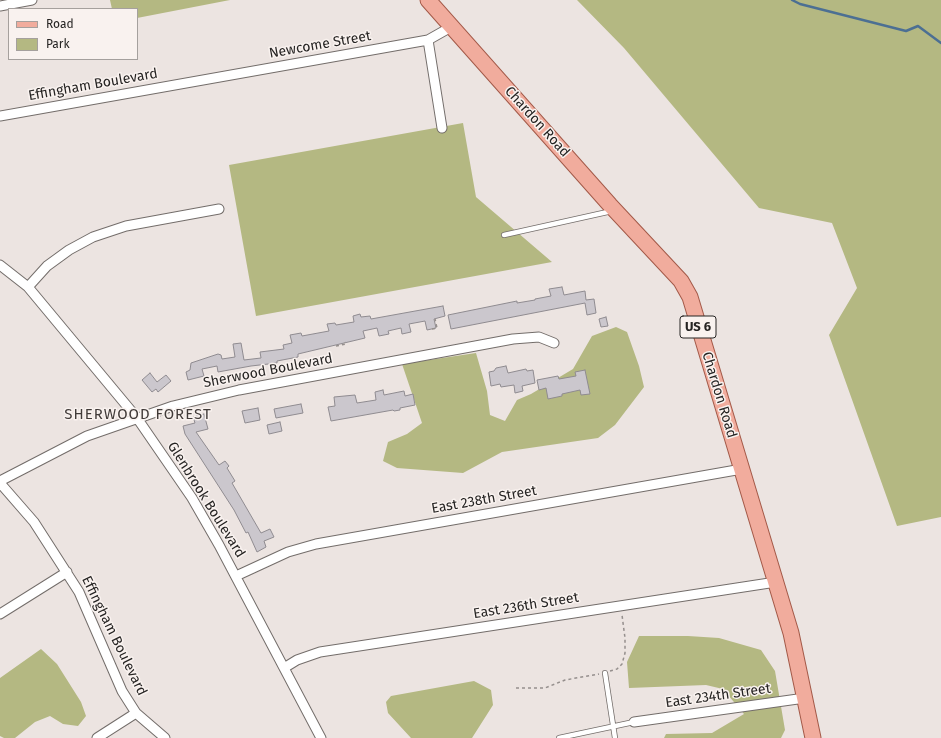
<!DOCTYPE html>
<style>
body{margin:0}
#map{position:relative;width:941px;height:738px;overflow:hidden;background:#ece4e1;font-family:"Fira Sans",sans-serif}
canvas{display:block}
.legend{position:absolute;left:8px;top:8px;width:130px;height:52px;box-sizing:border-box;background:#f9f2ef;border:1px solid #a5a09d;margin:0;padding:5px 7px;list-style:none;font-size:12px;color:#262423}
.legend li{display:flex;align-items:center;gap:8px;height:20px}
.legend b{width:20px;border:1px solid #a5a09d}
</style>
<div id="map">
<canvas width="941" height="738"></canvas>
<ul class="legend">
<li><b style="height:5px;background:#f1ac9d"></b>Road</li>
<li><b style="height:11px;background:#b4b882"></b>Park</li>
</ul>
</div>
<script>
const ctx = document.querySelector('canvas').getContext('2d');
ctx.lineJoin = 'round';
function paint(path, color) {
  ctx.fillStyle = color;
  ctx.fill(path, 'evenodd');
}
function poly(rows) {
  const path = new Path2D();
  for (const r of rows) {
    path.moveTo(r[0], r[1]);
    for (let i = 2; i < r.length; i += 2) path.lineTo(r[i], r[i + 1]);
  }
  return path;
}
function strokePath(path, color, width, dash) {
  ctx.strokeStyle = color;
  ctx.lineWidth = width;
  ctx.lineCap = dash ? 'butt' : 'round';
  ctx.setLineDash(dash || []);
  ctx.stroke(path);
}
function drawText(font, color, halo, rows, align = 'center') {
  ctx.font = font + ' "Fira Sans",sans-serif';
  ctx.lineWidth = 3;
  ctx.setLineDash([]);
  ctx.textBaseline = 'middle';
  ctx.strokeStyle = halo;
  ctx.fillStyle = color;
  for (const [text, x, y, turn = 0] of rows) {
    ctx.save();
    ctx.translate(x, y);
    ctx.rotate((+turn || 0) * Math.PI / 180);
    ctx.textAlign = isNaN(turn) ? turn : align;
    if (halo) ctx.strokeText(text, 0, 0);
    ctx.fillText(text, 0, 0);
    ctx.restore();
  }
}
const green = poly([
 [110,0,230,0,137,18,137,9,112,9],
 [577,0,941,0,941,517,897,526,829,335,857,288,832,223,759,208,624,48],
 [463,123,476,197,552,262,256,316,229,165],
 [616,327,627,332,639,366,644,387,615,425,598,438,502,452,463,473,397,468,383,461,388,442,407,434,422,423,402,364,476,353,487,391,490,415,505,421,517,400,531,394,573,369,592,336],
 [639,636,688,636,719,638,761,650,775,671,785,730,781,738,664,738,666,734,712,733,744,714,723,689,706,685,629,688,627,662],
 [41,649,57,664,81,702,86,716,78,726,63,724,50,716,35,722,15,738,4,738,0,736,0,678],
 [474,681,491,690,493,705,472,738,411,738,388,713,386,702,391,696]
]);
const stream = poly([
 [792,0,800,4,906,31,918,26,941,43]
]);
const building = poly([
 [562,287,564,295,585,291,586,300,594,299,596,313,587,315,585,303,451,329,448,315,517,301,517,303,535,300,535,299,551,296,549,289,562,287],
 [443,306,445,316,434,319,436,328,427,330,425,321,409,324,411,332,402,334,401,328,388,331,389,334,379,336,377,328,363,331,365,338,298,354,298,357,277,361,277,363,251,366,218,372,217,366,202,369,204,376,188,380,186,372,190,370,191,363,218,354,221,355,222,359,235,357,233,344,241,343,244,360,261,358,260,352,284,349,283,345,292,343,290,335,301,333,302,336,329,331,327,324,335,323,336,325,354,322,353,316,360,314,361,317,370,316,371,319,443,306],
 [606,317,608,326,601,327,599,319,606,317],
 [506,366,508,373,526,369,527,371,533,370,535,383,522,386,523,391,515,393,514,385,501,387,500,384,491,386,489,372,494,371,496,368,506,366],
 [585,370,590,394,581,395,580,390,562,394,562,396,548,399,546,388,539,390,537,380,558,376,559,379,576,376,575,372,585,370],
 [150,373,157,382,166,375,171,381,158,392,156,389,152,392,142,380,150,373],
 [383,390,384,395,404,391,405,396,413,394,415,405,400,408,400,410,394,411,393,410,331,421,328,407,335,406,334,397,355,395,357,403,376,400,375,392,383,390],
 [301,404,303,413,276,418,274,409,301,404],
 [258,408,260,420,245,423,242,411,258,408],
 [204,414,208,429,196,432,219,465,225,461,229,466,227,468,235,481,232,483,261,533,270,529,274,537,264,541,266,547,257,552,248,532,246,533,234,510,185,434,183,426,195,423,193,417,204,414],
 [280,422,282,431,269,434,267,425,280,422]
]);
const path = poly([
 [432,329,437,328,435,319],
 [336,346,346,344,345,342],
 [610,671,617,669,622,664,625,653,625,638,622,615],
 [516,688,545,688,565,680,599,674]
]);
const service = poly([
 [504,235,612,211],
 [605,673,615,738],
 [559,738,634,722]
]);
const minor = poly([
 [0,6,32,0],
 [428,40,442,128],
 [0,116,428,40,451,27],
 [0,265,28,287,137,418,192,498,219,545,321,738],
 [28,287,47,266,69,250,93,237,126,226,219,209],
 [0,481,87,436,173,406,239,390,513,339,539,337,554,343],
 [0,483,34,522,79,592,122,691,136,713,165,738],
 [236,576,288,552,316,544,742,469],
 [0,614,67,572],
 [284,668,297,660,320,652,776,582],
 [634,722,805,698],
 [97,738,136,713]
]);
const primary = poly([
 [428,0,610,205,681,281,690,297,791,633,813,738]
]);
const shields = [
 [698,327,36]
];
const shieldNames = [
 ["US 6",698,327]
];
const streetNames = [
 ["Newcome Street",320,45,-10],
 ["Effingham Boulevard",93,85,-10],
 ["Chardon Road",537,122,48],
 ["Sherwood Boulevard",268,371,-11],
 ["Chardon Road",719,395,73],
 ["Glenbrook Boulevard",206,500,58],
 ["East 238th Street",484,500,-10],
 ["East 236th Street",526,606,-9],
 ["Effingham Boulevard",114,636,64],
 ["East 234th Street",718,696,-8]
];
const neighbourhoodNames = [
 ["SHERWOOD FOREST",138,415]
];
paint(green, '#b4b882');
strokePath(stream, '#4c6f93', 2.5);
paint(building, '#cbc7cd');
strokePath(building, '#8f8b90', 1);
strokePath(service, '#736d6a', 6);
strokePath(minor, '#736d6a', 11);
strokePath(primary, '#a35948', 17);
strokePath(path, '#958f8d', 1.5, [3, 3]);
strokePath(service, '#fff', 4.5);
strokePath(minor, '#fff', 9);
strokePath(primary, '#f1ac9d', 15);
for (const [x, y, w] of shields) {
  const box = new Path2D();
  box.roundRect(x - w / 2, y - 11, w, 22, 3);
  ctx.fillStyle = '#f9f2ef';
  ctx.fill(box);
  strokePath(box, '#262423', 1);
}
drawText('bold 13px', '#262423', null, shieldNames);
drawText('14px', '#262423', '#f9f2ef', streetNames);
ctx.letterSpacing = '1px';
drawText('15px', '#413b39', '#f9f2ef', neighbourhoodNames);
ctx.letterSpacing = '0px';
</script>
